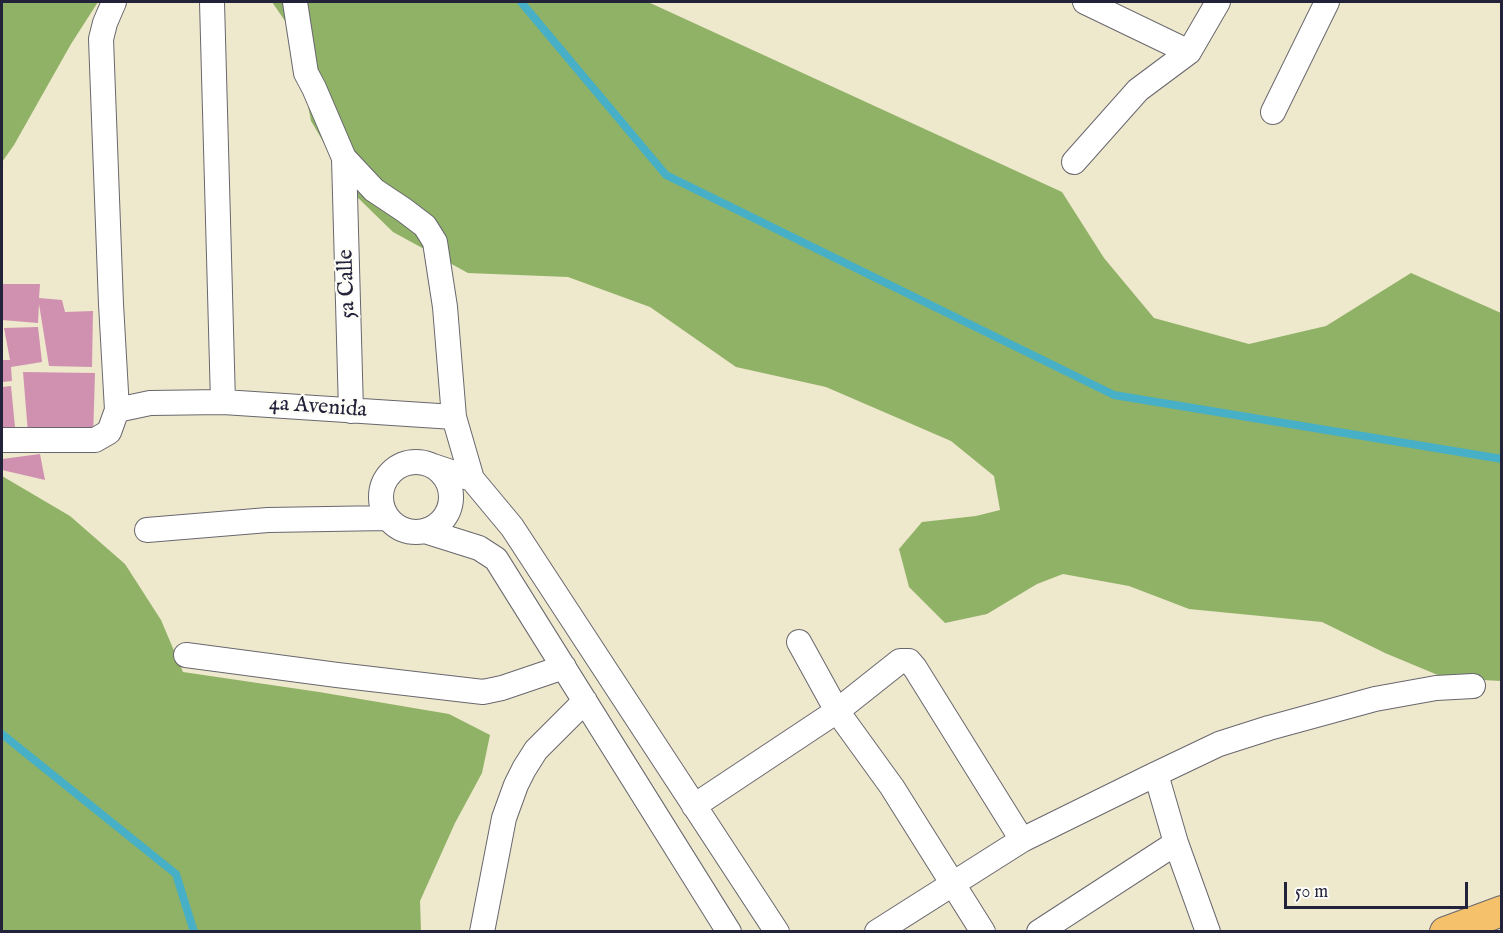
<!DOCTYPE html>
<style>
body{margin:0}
#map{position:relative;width:1503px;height:933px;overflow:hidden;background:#eee8cc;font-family:"IM FELL English",serif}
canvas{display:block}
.frame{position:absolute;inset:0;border:3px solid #22223b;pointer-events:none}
.scale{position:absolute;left:1284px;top:882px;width:184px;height:27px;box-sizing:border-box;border:3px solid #22223b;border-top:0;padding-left:8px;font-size:18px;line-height:21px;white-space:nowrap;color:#22223b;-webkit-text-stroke:4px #fdfcf7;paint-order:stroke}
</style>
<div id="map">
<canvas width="1503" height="933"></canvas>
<div class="frame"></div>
<div class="scale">50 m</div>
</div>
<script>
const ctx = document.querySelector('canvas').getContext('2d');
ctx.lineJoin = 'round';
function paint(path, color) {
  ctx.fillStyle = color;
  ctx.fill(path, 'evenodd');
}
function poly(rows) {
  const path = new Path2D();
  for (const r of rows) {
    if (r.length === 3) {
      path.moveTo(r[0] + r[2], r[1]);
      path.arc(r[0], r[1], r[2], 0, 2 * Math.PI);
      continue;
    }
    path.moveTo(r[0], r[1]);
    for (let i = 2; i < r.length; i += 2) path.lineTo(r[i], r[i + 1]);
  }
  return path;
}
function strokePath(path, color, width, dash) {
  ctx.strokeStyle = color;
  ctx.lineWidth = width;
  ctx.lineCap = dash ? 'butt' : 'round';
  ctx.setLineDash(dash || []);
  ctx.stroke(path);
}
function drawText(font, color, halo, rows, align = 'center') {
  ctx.font = font + ' "IM FELL English",serif';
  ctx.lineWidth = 4.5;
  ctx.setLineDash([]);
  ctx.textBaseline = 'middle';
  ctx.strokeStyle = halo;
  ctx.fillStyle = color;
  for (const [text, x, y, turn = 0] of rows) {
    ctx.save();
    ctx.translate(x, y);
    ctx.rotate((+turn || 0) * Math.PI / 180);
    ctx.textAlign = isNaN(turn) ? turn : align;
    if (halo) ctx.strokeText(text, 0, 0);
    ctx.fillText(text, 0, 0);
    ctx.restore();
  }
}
const forest = poly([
 [2,2,98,2,71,44,14,145,2,162],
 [272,2,648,2,1062,192,1104,258,1154,318,1249,344,1326,326,1411,273,1501,313,1501,681,1445,678,1385,653,1322,622,1189,609,1129,586,1063,574,1037,584,987,614,945,623,909,587,899,549,922,522,976,516,1000,510,994,476,951,441,826,387,736,367,650,307,568,277,468,273,393,232,354,194,311,121,294,34],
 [2,476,70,516,125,564,161,620,183,672,319,692,449,714,490,735,482,773,455,823,420,901,421,931,2,932]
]);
const stream = poly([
 [521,2,666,175,1114,395,1502,459],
 [2,734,176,874,194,932]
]);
const building = poly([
 [2,284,40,284,39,298,62,300,65,312,93,311,92,367,49,366,39,304,38,323,2,320],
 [38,327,42,362,11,367,12,381,2,382,2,360,10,360,4,328],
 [23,372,95,373,93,438,28,433],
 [11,386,15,427,2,428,2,387],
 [40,454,45,480,2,470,2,459]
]);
const minor = poly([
 [212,2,223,402],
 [295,2,306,73,314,88,344,158,374,190,404,210,425,226,435,242,445,307,454,417],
 [1085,2,1189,52],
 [1273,112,1327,2],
 [344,158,351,411],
 [1074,162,1138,90,1189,52,1218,2],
 [117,410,150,403,223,402,454,417,472,479],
 [2,440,95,440,109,432,117,410,111,304,101,39,105,23,114,2],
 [416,497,35],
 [433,466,472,479,512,527,777,932],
 [147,530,268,520,387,518],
 [425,531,479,548,496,559,729,932],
 [799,642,837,711,892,787,983,932],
 [186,655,337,675,483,692,502,688,564,667],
 [1156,774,1219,744,1269,728,1375,699,1436,688,1473,686],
 [694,806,837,711,900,661,909,661,915,668,1022,840],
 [482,932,504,818,516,785,524,769,536,750,585,701],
 [877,932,1022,840,1156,774,1176,843,1208,932],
 [1039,932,1176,843]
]);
const major = poly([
 [1445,932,1502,911]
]);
const streetNames = [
 ["5a Calle",348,284,-92],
 ["4a Avenida",318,408,4]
];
paint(forest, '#90b267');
strokePath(stream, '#47afc6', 8);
paint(building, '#cf91af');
strokePath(minor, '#69676e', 26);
strokePath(major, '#69676e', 32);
strokePath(minor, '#fff', 24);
strokePath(major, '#f6c16b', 30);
drawText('22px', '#22223b', '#fdfcf7', streetNames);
</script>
